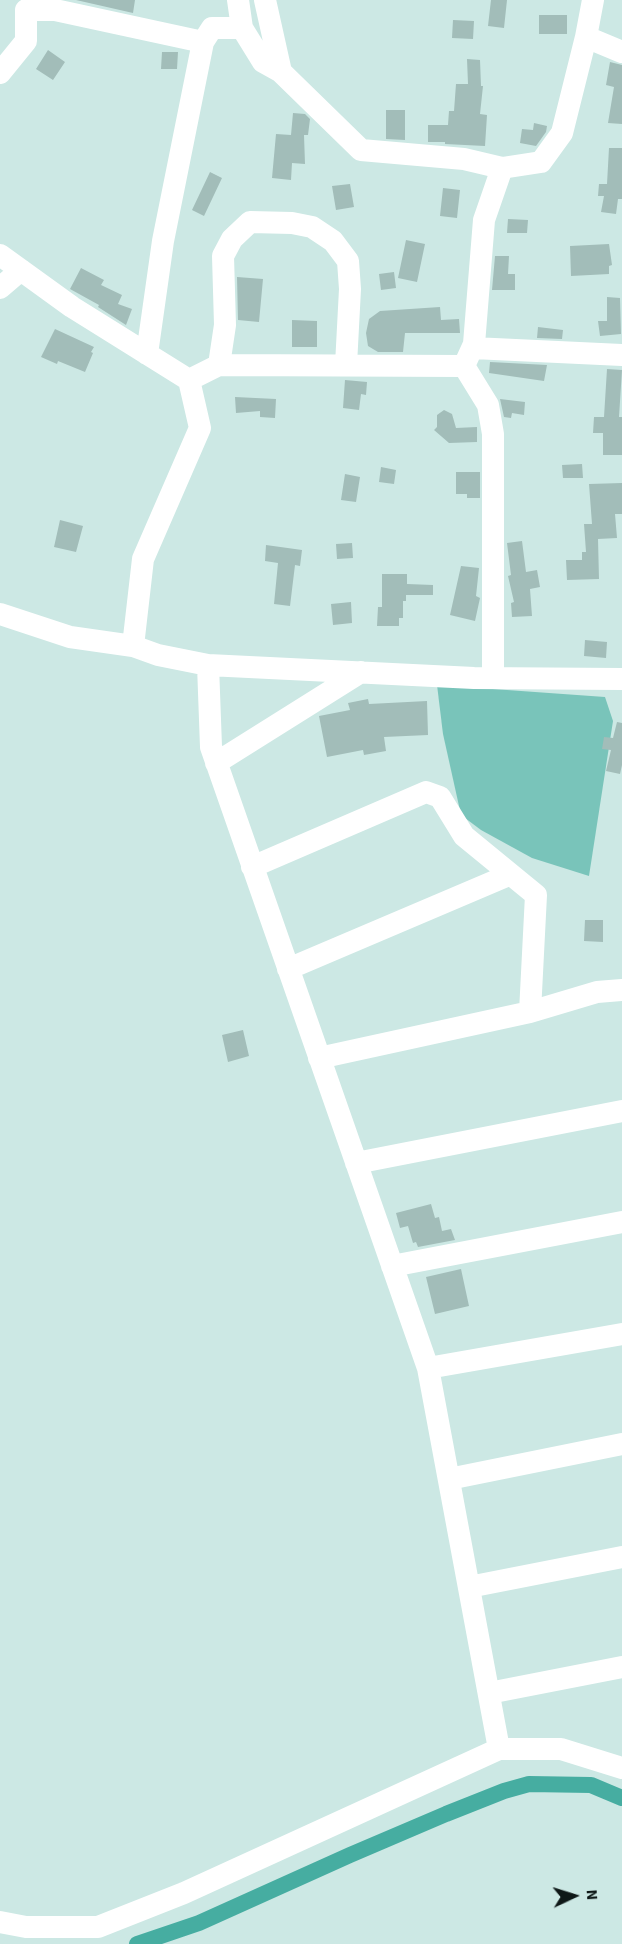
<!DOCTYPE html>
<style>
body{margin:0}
#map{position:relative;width:622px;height:1944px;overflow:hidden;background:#cce8e4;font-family:"Source Sans 3",sans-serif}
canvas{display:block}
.north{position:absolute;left:544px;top:1866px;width:60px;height:60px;-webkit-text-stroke:4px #cce8e4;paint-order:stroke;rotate:86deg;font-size:16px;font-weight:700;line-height:24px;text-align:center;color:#0e1817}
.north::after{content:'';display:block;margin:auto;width:21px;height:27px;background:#0e1817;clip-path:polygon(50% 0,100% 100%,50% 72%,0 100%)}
</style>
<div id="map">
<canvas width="622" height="1944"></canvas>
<div class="north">N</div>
</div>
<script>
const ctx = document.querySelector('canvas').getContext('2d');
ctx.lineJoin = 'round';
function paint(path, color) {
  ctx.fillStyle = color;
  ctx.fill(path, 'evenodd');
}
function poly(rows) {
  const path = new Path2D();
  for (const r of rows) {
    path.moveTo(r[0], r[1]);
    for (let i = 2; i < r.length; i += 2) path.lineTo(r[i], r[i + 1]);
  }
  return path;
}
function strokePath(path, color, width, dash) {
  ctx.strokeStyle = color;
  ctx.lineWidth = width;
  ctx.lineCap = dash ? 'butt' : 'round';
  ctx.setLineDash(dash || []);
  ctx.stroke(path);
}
const green = poly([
 [437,685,605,697,613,721,589,876,532,858,481,830,461,815,443,734]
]);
const canal = poly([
 [137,1944,199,1923,350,1855,446,1814,504,1791,529,1784,591,1785,622,1798]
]);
const building = poly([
 [76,0,135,0,133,13],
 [491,0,507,0,504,28,488,26],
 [539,15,567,15,567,34,539,34],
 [453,20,474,21,473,39,452,38],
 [48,50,65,62,53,80,36,69],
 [162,52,178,52,177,69,161,69],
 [467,59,480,60,481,86,483,86,480,114,487,115,485,146,445,144,445,142,428,142,428,125,448,125,449,111,454,111,456,84,468,84],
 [610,62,622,65,622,124,608,123,614,87,606,85],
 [386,110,405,110,405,140,386,139],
 [293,113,305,114,310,119,308,135,304,135,305,164,292,163,291,180,272,178,276,134,291,135],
 [534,123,547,126,546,132,536,146,520,143,522,129,533,130],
 [609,148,622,148,622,199,618,199,616,214,601,212,604,196,598,196,599,184,607,184],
 [210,172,222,178,204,216,192,210],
 [350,184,354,207,336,210,332,186],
 [443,188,460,190,457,218,440,216],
 [508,219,528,220,527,233,507,233],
 [406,240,425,244,417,282,398,278],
 [609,244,612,265,609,266,609,274,571,276,570,246],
 [495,256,509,256,508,274,515,274,515,290,492,290],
 [81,268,104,280,101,285,122,295,118,304,132,309,126,325,98,307,99,305,70,289],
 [394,272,396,288,381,290,379,274],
 [237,277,263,279,259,322,238,320],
 [607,297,620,298,621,334,600,336,598,321,607,321],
 [440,307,441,320,459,319,460,333,405,333,403,352,378,352,368,346,366,333,369,319,380,311],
 [292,320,317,321,317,347,292,347],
 [538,327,563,330,562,339,537,338],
 [55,329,94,347,91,352,93,353,85,372,58,361,57,364,41,357],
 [490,362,547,365,544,381,489,373],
 [607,369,622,370,619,417,622,417,622,455,603,455,603,433,593,433,594,417,604,417],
 [345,380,367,382,366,395,361,394,359,410,343,408],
 [235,397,276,399,275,418,260,417,260,411,236,413],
 [500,399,525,402,524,415,512,413,511,418,504,417],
 [444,410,452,414,456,428,477,427,477,442,449,443,434,430,437,427,437,415],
 [582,464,583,478,563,478,562,465],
 [381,467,396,470,394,484,379,482],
 [456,472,480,472,480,498,467,498,467,494,456,494],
 [345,474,360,477,356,502,341,500],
 [622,483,622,514,615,514,617,538,598,539,599,579,567,580,566,560,582,560,582,552,586,552,584,524,592,524,589,484],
 [60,520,83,526,76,552,54,547],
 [522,541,526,572,537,570,540,587,530,589,532,616,512,617,511,603,514,602,508,576,511,575,507,543],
 [352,543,353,558,337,559,336,544],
 [266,545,302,550,300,566,295,565,290,606,274,604,278,563,265,561],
 [461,566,479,568,476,596,480,598,475,621,450,615],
 [382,574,407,574,407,584,433,585,433,595,406,595,406,601,403,601,403,618,399,618,399,626,377,626,378,607,382,607],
 [351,602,352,623,333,625,331,604],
 [585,640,607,642,606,658,584,656],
 [368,699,369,704,427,701,428,735,384,737,386,751,364,755,363,750,327,757,319,716,350,710,348,703],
 [617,722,622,723,622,765,620,774,606,771,611,750,602,749,604,737,613,738],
 [585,920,603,920,603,942,584,941],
 [243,1030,249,1056,228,1062,222,1035],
 [431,1204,435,1218,439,1217,442,1231,451,1229,455,1240,418,1247,416,1242,413,1243,408,1226,400,1228,396,1213],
 [461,1269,469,1306,435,1314,426,1277]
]);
const minor = poly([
 [238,0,242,28],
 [265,0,281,72,361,150,464,159,502,168],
 [593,0,586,37,562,133,541,162,502,168,484,220,474,344,464,366,219,365,189,380,200,428,143,559,133,646,158,655,208,665,474,678,622,679],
 [586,37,622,52],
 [0,73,26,41,26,10,55,10,203,42],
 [0,255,72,307,189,380],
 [0,288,21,270],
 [473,348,622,355],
 [147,354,163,241,203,42,212,28,242,28,263,62,281,72],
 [219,365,225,325,223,256,232,239,250,222,292,223,312,227,333,241,348,261,350,289,346,365],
 [464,366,488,405,493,434,493,678],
 [0,614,70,637,133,646],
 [208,665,211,747,428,1368,499,1749],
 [216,763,361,672],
 [252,867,426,792,440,797,464,836,536,895,530,1012],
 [288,969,509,875],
 [319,1058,530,1012,597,992,622,990],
 [356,1163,622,1111],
 [392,1266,622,1222],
 [428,1368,622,1334],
 [449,1479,622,1444],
 [469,1587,622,1557],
 [489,1693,622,1667],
 [0,1922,26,1927,98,1927,184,1893,499,1749,561,1749,622,1768]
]);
paint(green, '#79c4ba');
strokePath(canal, '#46ada1', 16);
paint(building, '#a2bdb9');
strokePath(minor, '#fff', 22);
</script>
